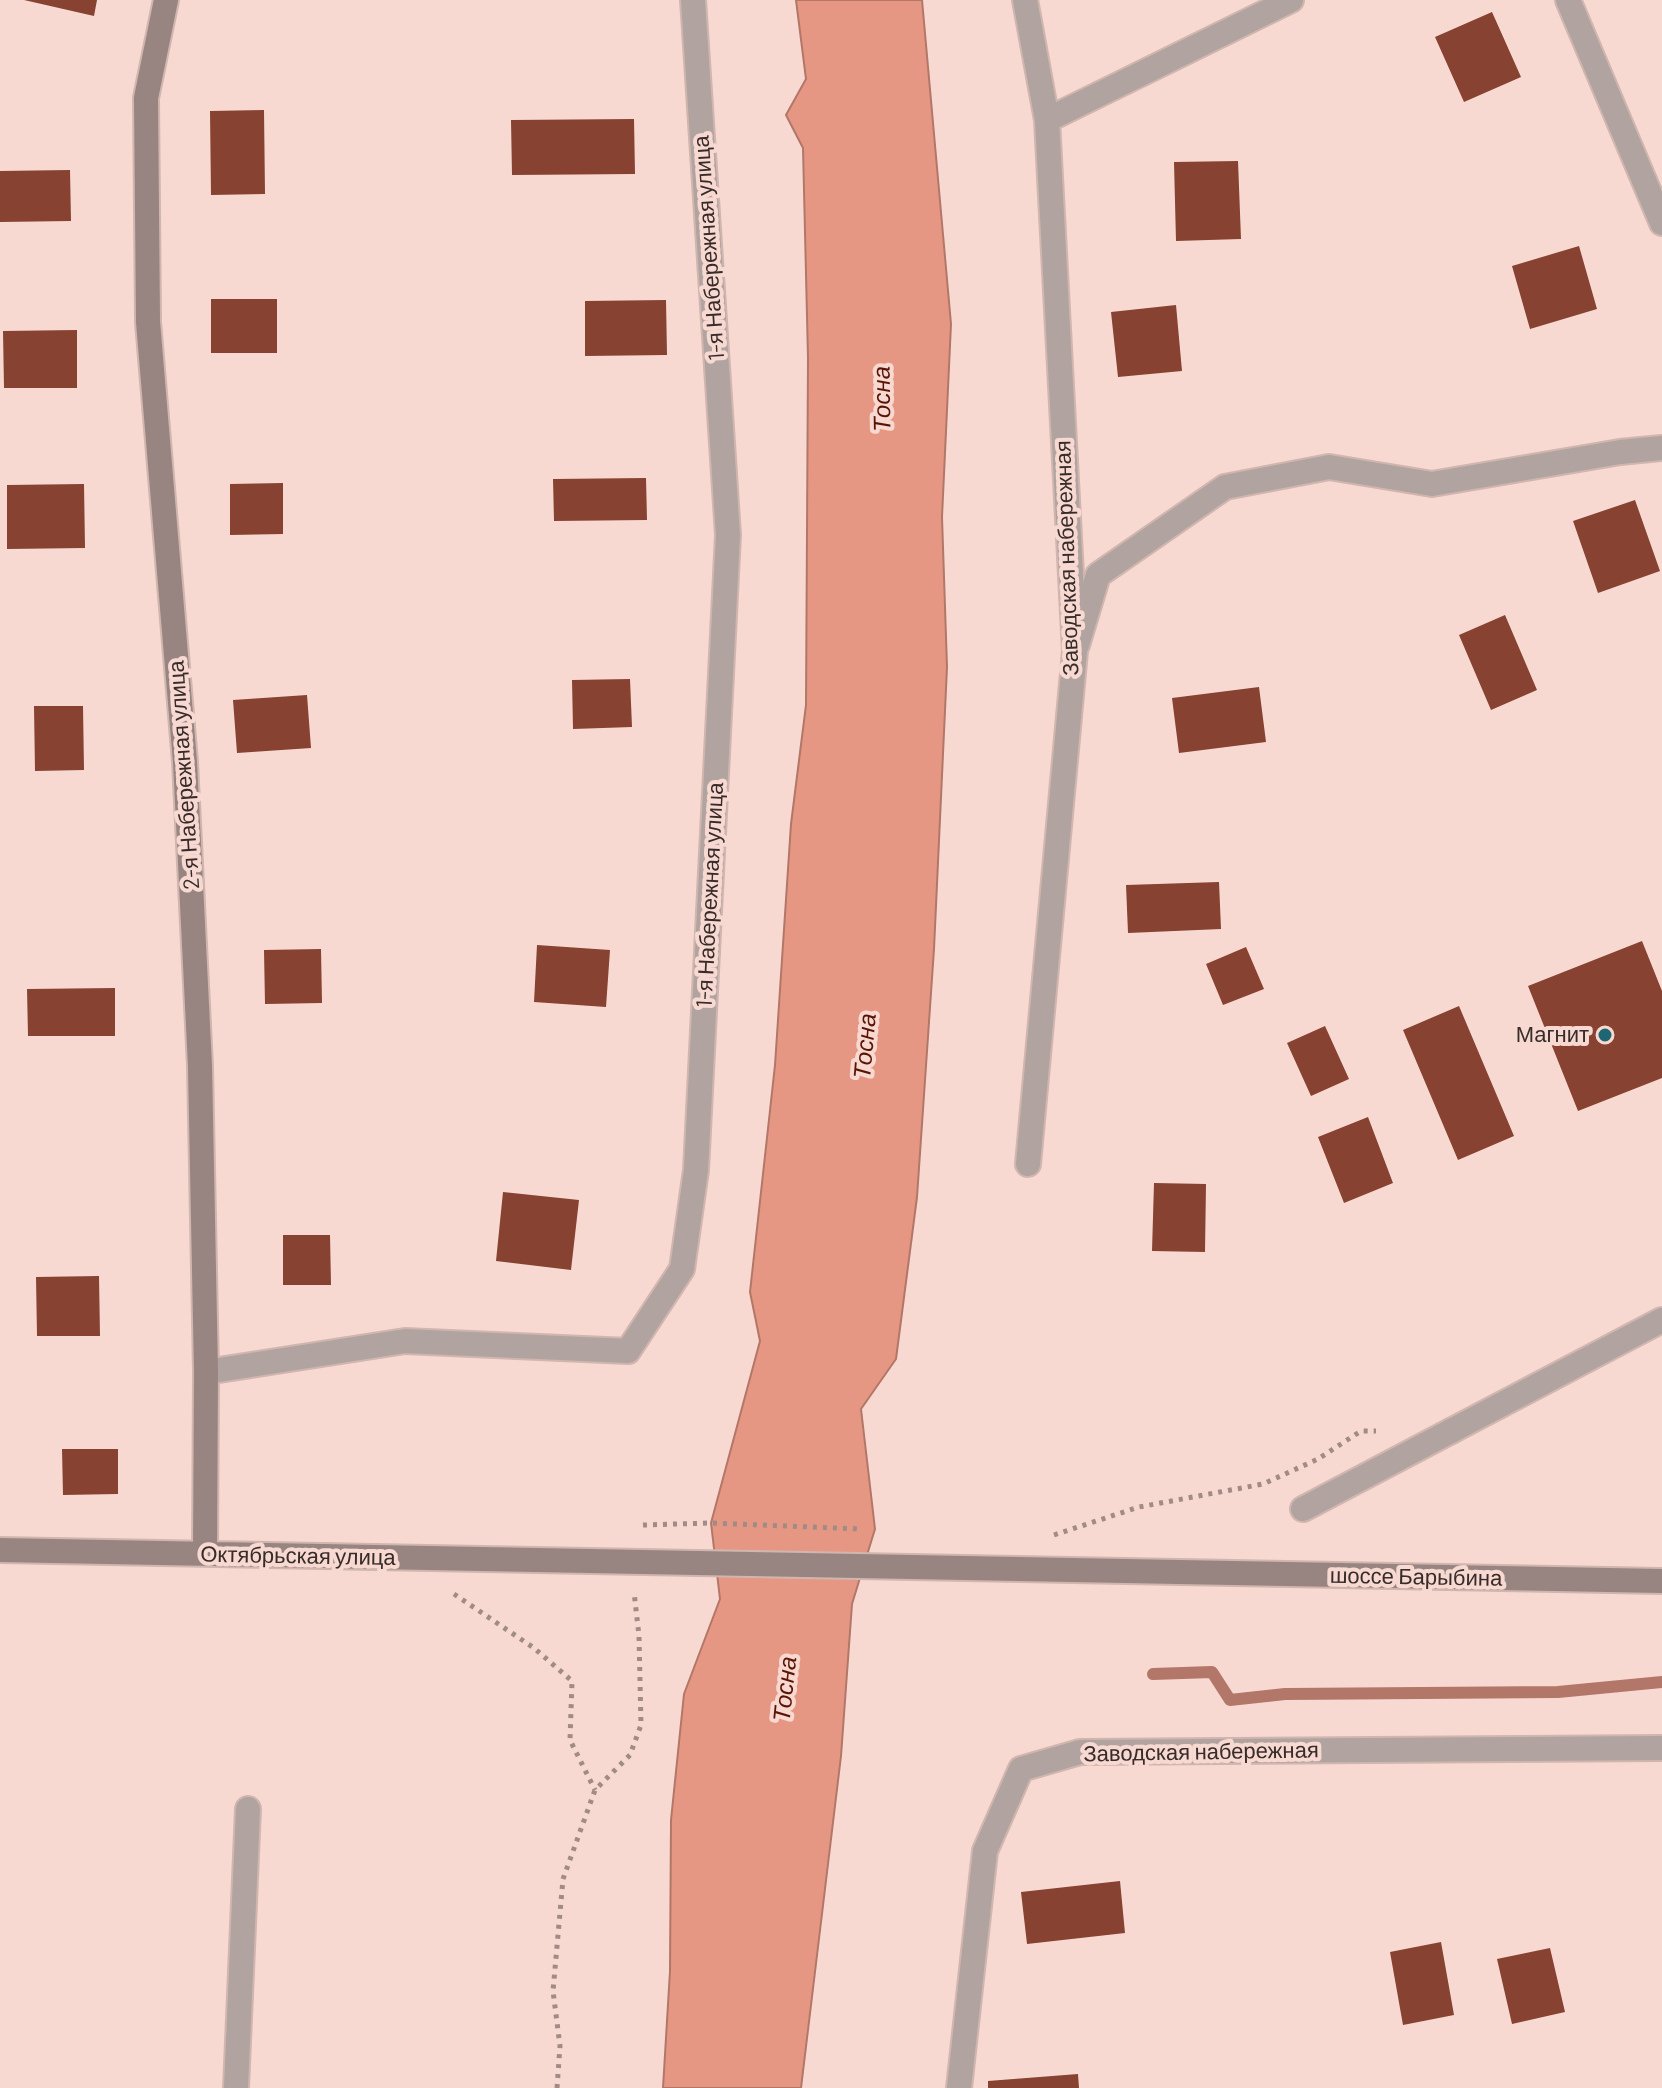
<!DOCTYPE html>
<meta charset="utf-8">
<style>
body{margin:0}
canvas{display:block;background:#f7d9d1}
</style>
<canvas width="1662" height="2088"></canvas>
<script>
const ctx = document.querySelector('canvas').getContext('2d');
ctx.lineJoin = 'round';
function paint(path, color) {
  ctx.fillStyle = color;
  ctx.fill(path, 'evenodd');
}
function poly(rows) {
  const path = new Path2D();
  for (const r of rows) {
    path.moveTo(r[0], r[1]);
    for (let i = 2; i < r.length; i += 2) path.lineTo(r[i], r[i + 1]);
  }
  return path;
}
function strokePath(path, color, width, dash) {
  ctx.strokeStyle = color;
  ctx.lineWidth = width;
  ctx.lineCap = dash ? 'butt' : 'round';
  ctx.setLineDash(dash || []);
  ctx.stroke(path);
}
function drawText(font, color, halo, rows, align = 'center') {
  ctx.font = font + ' Barlow,sans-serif';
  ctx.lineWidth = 8;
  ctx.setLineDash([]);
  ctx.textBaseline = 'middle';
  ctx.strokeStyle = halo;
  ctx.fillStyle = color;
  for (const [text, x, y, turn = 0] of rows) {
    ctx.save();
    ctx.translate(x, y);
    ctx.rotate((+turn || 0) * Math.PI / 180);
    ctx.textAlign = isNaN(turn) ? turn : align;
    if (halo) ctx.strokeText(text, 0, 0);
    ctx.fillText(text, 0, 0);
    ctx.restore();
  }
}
const water = poly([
 [796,0,922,0,951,324,942,517,947,667,934,949,917,1197,896,1359,861,1409,875,1529,852,1604,841,1756,801,2088,663,2088,670,1971,671,1820,684,1694,720,1599,711,1523,760,1341,750,1292,775,1065,791,824,806,705,808,358,803,148,786,115,806,79,796,0]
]);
const stream = poly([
 [1153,1674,1212,1672,1230,1700,1285,1694,1558,1692,1662,1682]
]);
const building = poly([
 [24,0,97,0,94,16],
 [1492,12,1521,77,1464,102,1435,37],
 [264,110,265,194,211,195,210,111],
 [634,119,635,174,512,175,511,120],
 [1238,161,1241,239,1176,241,1174,162],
 [70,170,71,221,0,222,0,171],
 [1579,246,1597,309,1530,329,1512,266],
 [211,299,277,299,277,353,211,353],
 [666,300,667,355,585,356,585,301],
 [1176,305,1182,371,1118,377,1111,312],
 [77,330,77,388,4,388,3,331],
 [646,478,647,520,554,521,553,479],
 [283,483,283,534,230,535,230,484],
 [84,484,85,548,7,549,7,485],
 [1635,500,1660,571,1598,593,1573,521],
 [1505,615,1537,690,1491,710,1459,635],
 [630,679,632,727,573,729,572,680],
 [1259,687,1266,742,1179,753,1172,698],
 [307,695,311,748,237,753,233,700],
 [34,706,83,706,84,770,35,771],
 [1219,882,1221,929,1128,933,1126,885],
 [1642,941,1662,991,1662,1078,1578,1111,1528,986],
 [537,945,610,950,606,1007,534,1002],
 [1246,947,1264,989,1223,1005,1206,964],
 [321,949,322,1003,265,1004,264,950],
 [115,988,115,1036,28,1036,27,989],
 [1459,1006,1514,1136,1458,1160,1403,1030],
 [1325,1026,1349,1079,1311,1096,1287,1043],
 [1368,1117,1393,1183,1344,1203,1318,1137],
 [1154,1183,1206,1184,1205,1252,1152,1251],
 [503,1192,579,1200,571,1270,496,1261],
 [283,1235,330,1235,331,1285,283,1285],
 [99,1276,100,1336,37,1336,36,1277],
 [62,1449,118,1449,118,1494,63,1495],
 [1120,1881,1125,1933,1027,1944,1021,1892],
 [1441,1942,1454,2015,1403,2025,1390,1952],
 [1550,1948,1565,2012,1512,2024,1497,1959],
 [1078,2074,1079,2088,988,2088,988,2081]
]);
const path = poly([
 [643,1525,711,1523,861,1529],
 [1054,1535,1139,1507,1263,1484,1318,1459,1361,1431,1376,1431],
 [454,1594,534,1648,572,1681,570,1740,595,1790],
 [557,2088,560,2046,553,1991,563,1879,595,1790,630,1755,641,1725,639,1636,634,1592]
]);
const lane = poly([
 [1077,645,1098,575,1225,487,1329,467,1432,484,1620,452,1662,448],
 [1303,1509,1451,1431],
 [236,2088,248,1809]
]);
const street = poly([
 [1025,0,1047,120,1075,651,1028,1164],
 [1568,0,1662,223],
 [1047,120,1291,0],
 [206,1372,405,1341,628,1351,682,1269,696,1170,728,535,693,0],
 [1451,1431,1662,1320],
 [959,2088,985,1851,1021,1769,1080,1752,1662,1748]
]);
const secondary = poly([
 [166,0,146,98,148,322,185,762,200,1066,206,1372,205,1554],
 [0,1550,1662,1581]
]);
const markers = [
 [1605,1035,8,"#1f6675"]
];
const streetNames = [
 ["1-я Набережная улица",709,248,-94],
 ["Заводская набережная",1067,558,-92],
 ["2-я Набережная улица",184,775,-94],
 ["1-я Набережная улица",710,895,-87],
 ["Октябрьская улица",298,1556,1],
 ["шоссе Барыбина",1416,1577,1],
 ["Заводская набережная",1201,1752,-1]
];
const poiNames = [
 ["Магнит",1589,1035]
];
const waterNames = [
 ["Тосна",882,399,-91],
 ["Тосна",865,1046,-85],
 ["Тосна",785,1689,-84]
];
paint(water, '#e69783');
strokePath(water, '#b27768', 2);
strokePath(stream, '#b27768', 12);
paint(building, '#874231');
strokePath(lane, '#d1b6af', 28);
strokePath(street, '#d1b6af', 28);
strokePath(secondary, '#d1b6af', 28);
strokePath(path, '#a08b85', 5, [4, 6]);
strokePath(lane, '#b0a3a0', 24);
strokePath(street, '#b0a3a0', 24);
strokePath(secondary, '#988581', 24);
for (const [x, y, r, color] of markers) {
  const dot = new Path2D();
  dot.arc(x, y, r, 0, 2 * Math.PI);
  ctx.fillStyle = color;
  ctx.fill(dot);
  strokePath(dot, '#f7d9d1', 3);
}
drawText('22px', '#372c29', '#f7d9d1', streetNames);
drawText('22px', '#372c29', '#f7d9d1', poiNames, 'right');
drawText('italic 24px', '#591404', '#f7d9d1', waterNames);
</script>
